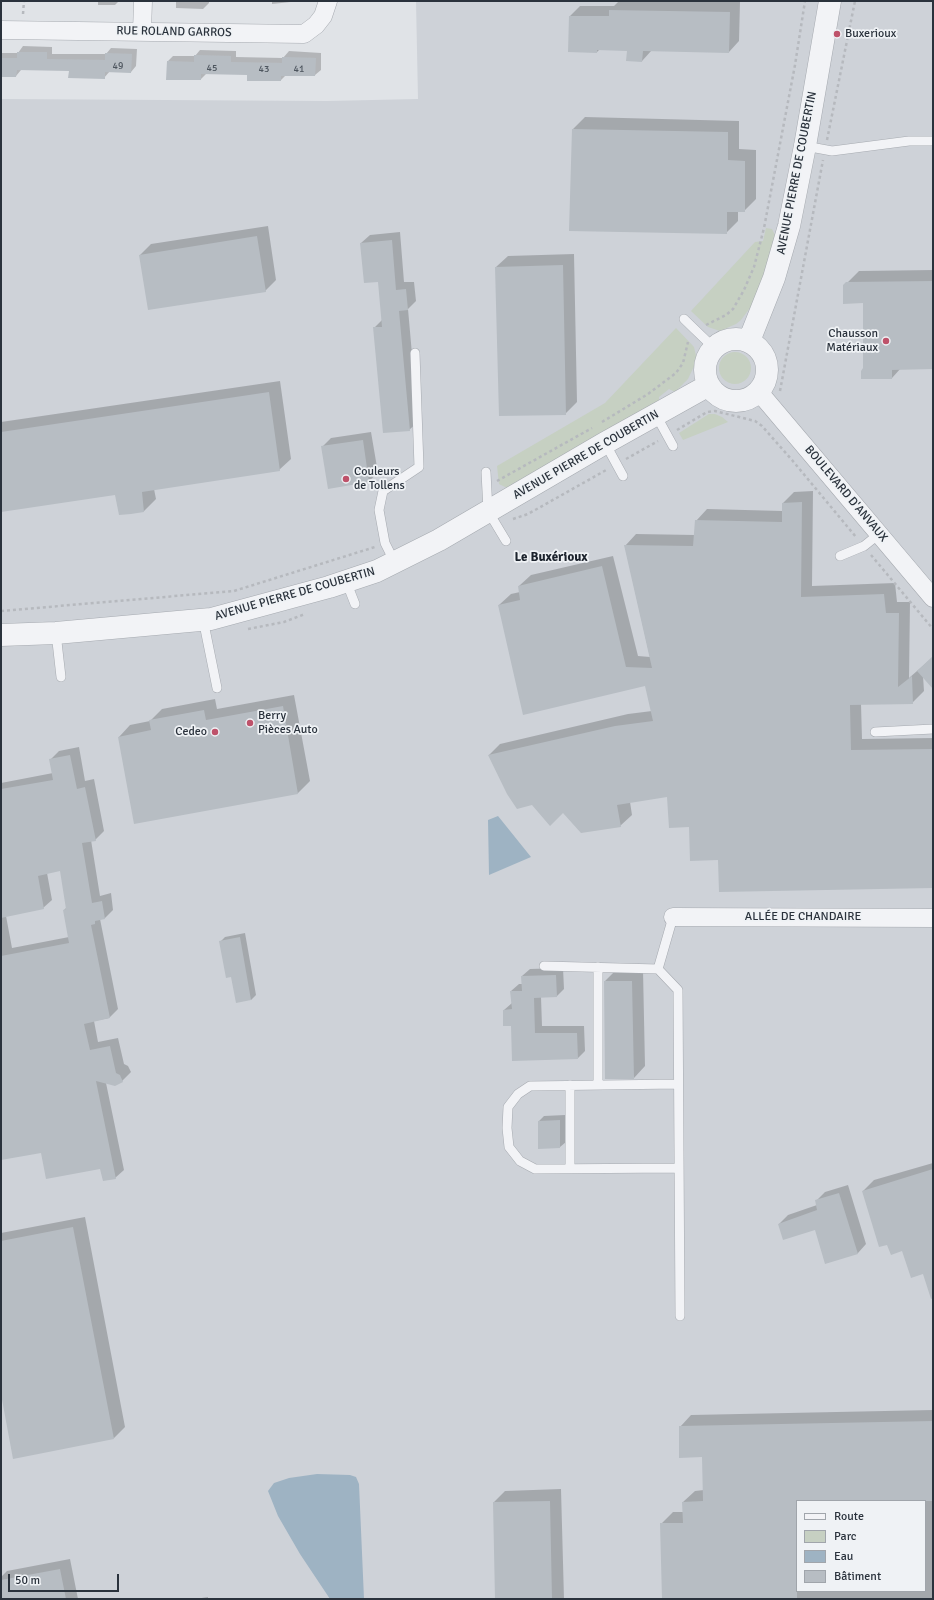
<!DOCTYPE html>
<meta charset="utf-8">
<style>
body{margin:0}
#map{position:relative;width:934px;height:1600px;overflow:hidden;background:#e0e3e7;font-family:Signika,sans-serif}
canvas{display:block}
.frame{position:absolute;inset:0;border:2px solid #2a323c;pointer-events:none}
.legend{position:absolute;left:796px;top:1500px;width:130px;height:92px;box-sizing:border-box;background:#eff2f5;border:1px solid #a0a5ab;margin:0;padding:5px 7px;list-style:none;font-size:12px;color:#2a323c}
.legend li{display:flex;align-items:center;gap:8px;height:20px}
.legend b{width:20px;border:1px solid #a0a5ab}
.scale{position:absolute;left:8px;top:1574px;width:111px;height:18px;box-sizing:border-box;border:2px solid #2a323c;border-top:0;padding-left:5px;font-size:12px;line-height:14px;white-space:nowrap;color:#2a323c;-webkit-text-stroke:3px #eff2f5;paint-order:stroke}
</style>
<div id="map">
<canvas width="934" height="1600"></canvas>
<div class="frame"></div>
<ul class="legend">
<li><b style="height:5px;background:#f2f3f6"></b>Route</li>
<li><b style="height:11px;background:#c6d0c2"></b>Parc</li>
<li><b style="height:11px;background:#9eb3c3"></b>Eau</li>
<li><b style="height:11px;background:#b7bdc3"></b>Bâtiment</li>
</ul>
<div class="scale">50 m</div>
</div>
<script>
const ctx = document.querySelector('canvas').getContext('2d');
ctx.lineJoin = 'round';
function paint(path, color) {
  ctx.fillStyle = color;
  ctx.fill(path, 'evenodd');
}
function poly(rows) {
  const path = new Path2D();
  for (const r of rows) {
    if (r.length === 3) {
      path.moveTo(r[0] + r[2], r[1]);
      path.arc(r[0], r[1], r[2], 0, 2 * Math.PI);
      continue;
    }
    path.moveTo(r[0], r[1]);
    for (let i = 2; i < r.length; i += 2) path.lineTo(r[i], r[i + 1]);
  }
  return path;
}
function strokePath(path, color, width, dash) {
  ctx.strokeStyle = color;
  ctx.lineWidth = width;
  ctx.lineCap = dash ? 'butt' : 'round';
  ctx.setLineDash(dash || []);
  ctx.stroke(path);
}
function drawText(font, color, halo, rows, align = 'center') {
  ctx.font = font + ' Signika,sans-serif';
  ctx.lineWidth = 3.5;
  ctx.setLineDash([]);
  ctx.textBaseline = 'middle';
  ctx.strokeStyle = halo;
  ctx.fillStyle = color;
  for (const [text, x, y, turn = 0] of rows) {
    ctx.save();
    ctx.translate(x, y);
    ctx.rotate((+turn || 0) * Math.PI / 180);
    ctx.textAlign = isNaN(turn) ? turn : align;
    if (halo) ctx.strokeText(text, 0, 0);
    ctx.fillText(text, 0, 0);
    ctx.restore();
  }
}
const built = poly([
 [416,1,933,1,933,1599,1,1599,1,99,327,101,418,99],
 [797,1501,925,1501,925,1591,797,1591]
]);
const green = poly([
 [766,228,772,229,776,237,756,300,741,320,736,324,720,331,708,327,691,311,755,242,763,241],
 [676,328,694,347,697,360,688,379,675,392,669,389,659,397,659,404,511,490,499,484,497,466,605,403],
 [735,368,16],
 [709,414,715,414,722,417,728,422,683,440,679,433]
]);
const water = poly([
 [498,816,531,857,489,875,488,820],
 [317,1474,350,1475,356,1477,359,1484,364,1599,330,1599,300,1554,278,1516,268,1491,274,1483,289,1478]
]);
const shadow = poly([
 [98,1,119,1,115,5,98,5],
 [176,1,209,1,209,3,203,9,176,8],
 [272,1,300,1,272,4],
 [359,1,387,1,359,2],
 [619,1,740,2,739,41,729,52,652,50,642,61,628,50,600,49,597,52,570,16,580,6,614,6],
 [23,46,52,47,52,54,106,54,111,48,137,49,136,66,131,72,110,71,104,78,70,70,21,70,16,76,1,76,1,53,18,53],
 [200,50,236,51,236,57,283,58,289,51,321,53,321,70,315,75,286,75,281,80,248,74,206,74,201,79,168,61,173,56,195,56],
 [585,117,739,121,739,149,756,150,756,199,744,211,738,211,738,221,726,233,573,129],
 [268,226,276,280,265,291,140,255,151,244],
 [400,232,404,282,414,282,416,301,408,309,418,422,409,430,374,328,383,319,379,281,361,243,370,235],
 [574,254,577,402,565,414,496,267,508,256],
 [933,270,933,368,901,368,892,378,862,378,864,368,864,302,844,286,859,271],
 [280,381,291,459,279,470,154,489,156,499,144,511,131,513,116,494,1,511,1,422],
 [371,432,378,473,369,481,329,488,322,447,331,438],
 [813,491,812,586,895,583,897,602,910,602,909,678,933,657,933,687,923,676,924,691,912,703,861,704,862,739,933,738,933,887,719,859,690,825,668,796,630,802,632,815,620,826,564,811,489,755,500,744,628,714,652,711,646,685,499,605,511,594,520,592,519,586,531,575,613,556,638,656,650,657,625,546,636,534,695,535,696,521,707,509,783,511,783,503,794,492],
 [294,695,310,781,298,793,135,823,119,737,130,725,150,721,162,709,215,699,217,709],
 [79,747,85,781,94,779,104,831,95,840,91,840,100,896,111,893,113,910,105,918,100,919,118,1009,109,1018,94,1021,98,1042,118,1038,124,1064,128,1066,131,1072,122,1081,106,1083,124,1170,115,1178,101,1168,42,1152,1,1159,1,783,53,773,50,760,59,751],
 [61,869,67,907,64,910,69,937,12,948,6,916,43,908,52,900,47,873],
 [245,933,256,995,251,1000,231,976,220,942,225,937],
 [563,968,564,989,556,997,541,997,542,1026,584,1026,585,1051,578,1058,512,1025,504,1010,512,1003,511,991,519,984,523,984,522,976,530,969],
 [616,970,643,970,645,1066,634,1078,605,981],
 [565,1115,566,1142,560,1147,539,1148,539,1121,544,1116],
 [933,1163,933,1277,923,1273,903,1249,888,1243,863,1191,874,1180],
 [848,1185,866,1244,858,1253,826,1263,816,1228,779,1224,788,1215,817,1205,816,1201,825,1192],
 [85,1217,125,1427,114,1438,1,1388,1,1233],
 [933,1410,933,1599,663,1599,661,1524,673,1512,684,1512,683,1502,695,1491,704,1490,703,1456,680,1427,691,1415],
 [797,1501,925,1501,925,1591,797,1591],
 [561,1489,564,1599,496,1599,494,1502,505,1491],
 [70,1559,78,1599,1,1599,1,1577,7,1571],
 [208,1597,208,1599,195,1599]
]);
const building = poly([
 [609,10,730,12,729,53,643,51,642,62,626,61,627,51,597,50,597,53,568,52,569,16,609,16],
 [17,52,47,52,47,59,105,60,105,53,132,54,131,73,105,72,105,79,68,78,69,71,17,70,16,77,1,77,1,58,17,58],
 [194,55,231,56,231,62,282,63,282,57,316,58,315,76,281,76,281,81,247,81,247,75,201,74,201,80,166,80,167,61,194,62],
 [572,129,728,132,728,160,745,161,745,212,727,212,727,234,569,231],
 [257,236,266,292,148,310,139,255],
 [392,240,396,290,406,289,408,310,399,311,410,431,383,433,373,327,382,327,378,282,364,283,360,243],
 [563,265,566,415,499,416,495,267],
 [933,281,933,369,892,370,892,379,861,379,861,371,863,368,863,303,843,304,843,285,846,282],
 [269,392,280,471,142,492,144,512,131,514,119,515,115,495,1,512,1,432],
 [363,440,369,482,328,489,321,446],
 [802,502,801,597,884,594,886,613,899,613,898,687,912,676,913,704,850,705,851,750,933,749,933,888,719,892,718,860,690,861,689,827,669,828,667,797,617,805,621,827,581,833,563,813,550,826,532,805,517,809,507,794,488,755,615,726,653,721,645,686,523,715,498,605,520,600,518,586,602,566,626,667,652,668,624,545,693,546,695,520,782,522,782,503],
 [933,656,933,689,917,671],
 [283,706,298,794,134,824,118,737,151,730,149,720,204,710,206,720],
 [70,755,77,789,85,787,96,841,82,843,92,903,102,901,105,919,95,921,95,924,91,925,110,1018,84,1024,90,1050,110,1046,116,1073,120,1075,123,1082,115,1086,96,1081,116,1179,103,1181,100,1169,46,1179,41,1153,1,1160,1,956,69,943,63,910,66,909,60,871,38,876,44,909,1,918,1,789,53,780,49,759],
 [240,937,251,1000,236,1003,231,977,226,978,219,941],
 [556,975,557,997,534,998,535,1033,577,1033,578,1059,512,1061,511,1026,503,1026,503,1010,512,1009,510,991,522,991,521,976],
 [604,981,632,981,634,1079,605,1079],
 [560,1120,560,1148,538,1149,538,1121],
 [933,1169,933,1298,931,1299,923,1274,911,1278,902,1251,891,1255,887,1245,879,1247,862,1191],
 [839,1193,858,1254,825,1264,815,1230,783,1240,778,1224,817,1210,815,1200],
 [73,1227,114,1439,13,1459,1,1394,1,1241],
 [933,1421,933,1501,797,1501,797,1599,662,1599,660,1523,683,1523,682,1502,703,1501,702,1457,679,1458,679,1426],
 [550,1501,552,1599,495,1599,493,1502],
 [60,1569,66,1599,1,1599,1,1580]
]);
const path = poly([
 [23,14,24,1],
 [827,140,855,1],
 [706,325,726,315,733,309,744,290,754,267,764,228,795,65,805,1],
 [780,391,823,160],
 [602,422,648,394,676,373,683,363,688,342],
 [677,430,707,412,715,411,755,421,762,426,792,460,856,537],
 [626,459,658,441],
 [497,481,592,428],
 [513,519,528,514,608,469],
 [871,555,933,629],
 [1,611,234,591,375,547],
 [248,629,284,622,305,614]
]);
const service = poly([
 [805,146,832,151,909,141,933,141],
 [684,319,714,348],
 [656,415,673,446],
 [605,443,623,476],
 [486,472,488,511,506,541],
 [840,556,864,546,879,534],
 [395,563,385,543,379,510,383,491,419,467,415,353],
 [346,581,355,604],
 [203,619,217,688],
 [56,633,61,677],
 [875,732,933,729],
 [673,917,658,969,678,990,680,1316],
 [544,966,658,969],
 [598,967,598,1085],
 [678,1084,530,1086,518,1094,508,1107,507,1128,509,1147,520,1161,535,1169,679,1168],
 [570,1168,570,1085]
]);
const minor = poly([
 [1,30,304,34,316,25,323,16,328,1],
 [142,32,143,1],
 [759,392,933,598],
 [673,917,933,918]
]);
const tertiary = poly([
 [736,370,31],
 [749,341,774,278,789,226,805,146,830,1],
 [1,635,56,633,211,619,329,587,377,571,439,540,605,443,709,385]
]);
const markers = [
 [837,34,4,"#be526a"],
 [886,341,4,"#be526a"],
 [346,479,4,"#be526a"],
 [250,723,4,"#be526a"],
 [215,732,4,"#be526a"]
];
const numberNames = [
 ["49",118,66],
 ["45",212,68],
 ["43",264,69],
 ["41",299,69]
];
const streetNames = [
 ["RUE ROLAND GARROS",174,32,1],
 ["AVENUE PIERRE DE COUBERTIN",797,173,-79],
 ["AVENUE PIERRE DE COUBERTIN",586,455,-30],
 ["BOULEVARD D'ANVAUX",846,494,50],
 ["AVENUE PIERRE DE COUBERTIN",295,594,-16],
 ["ALLÉE DE CHANDAIRE",803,917]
];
const poiNames = [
 ["Buxerioux",845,34],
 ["Chausson",878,334,"right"],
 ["Matériaux",878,348,"right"],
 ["Couleurs",354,472],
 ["de Tollens",354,486],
 ["Berry",258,716],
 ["Pièces Auto",258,730],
 ["Cedeo",207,732,"right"]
];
const neighbourhoodNames = [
 ["Le Buxérioux",551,558]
];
paint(built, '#ced2d8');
paint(green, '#c6d0c2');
paint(water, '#9eb3c3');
paint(shadow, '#0003');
paint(building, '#b7bdc3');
strokePath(service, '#a6aab0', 10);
strokePath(minor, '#a6aab0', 19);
strokePath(tertiary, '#a6aab0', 23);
strokePath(path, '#b6b9be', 2.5, [3, 3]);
strokePath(service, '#f2f3f6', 9);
strokePath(minor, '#f2f3f6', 18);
strokePath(tertiary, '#f2f3f6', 22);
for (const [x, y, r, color] of markers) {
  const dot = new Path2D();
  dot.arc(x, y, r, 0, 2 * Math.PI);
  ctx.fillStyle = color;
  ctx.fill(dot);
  strokePath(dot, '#eff2f5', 1.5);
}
drawText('10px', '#4d555e', null, numberNames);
drawText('12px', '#2a323c', '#eff2f5', streetNames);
drawText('12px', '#2a323c', '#eff2f5', poiNames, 'left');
drawText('bold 13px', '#1c232d', '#eff2f5', neighbourhoodNames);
</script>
